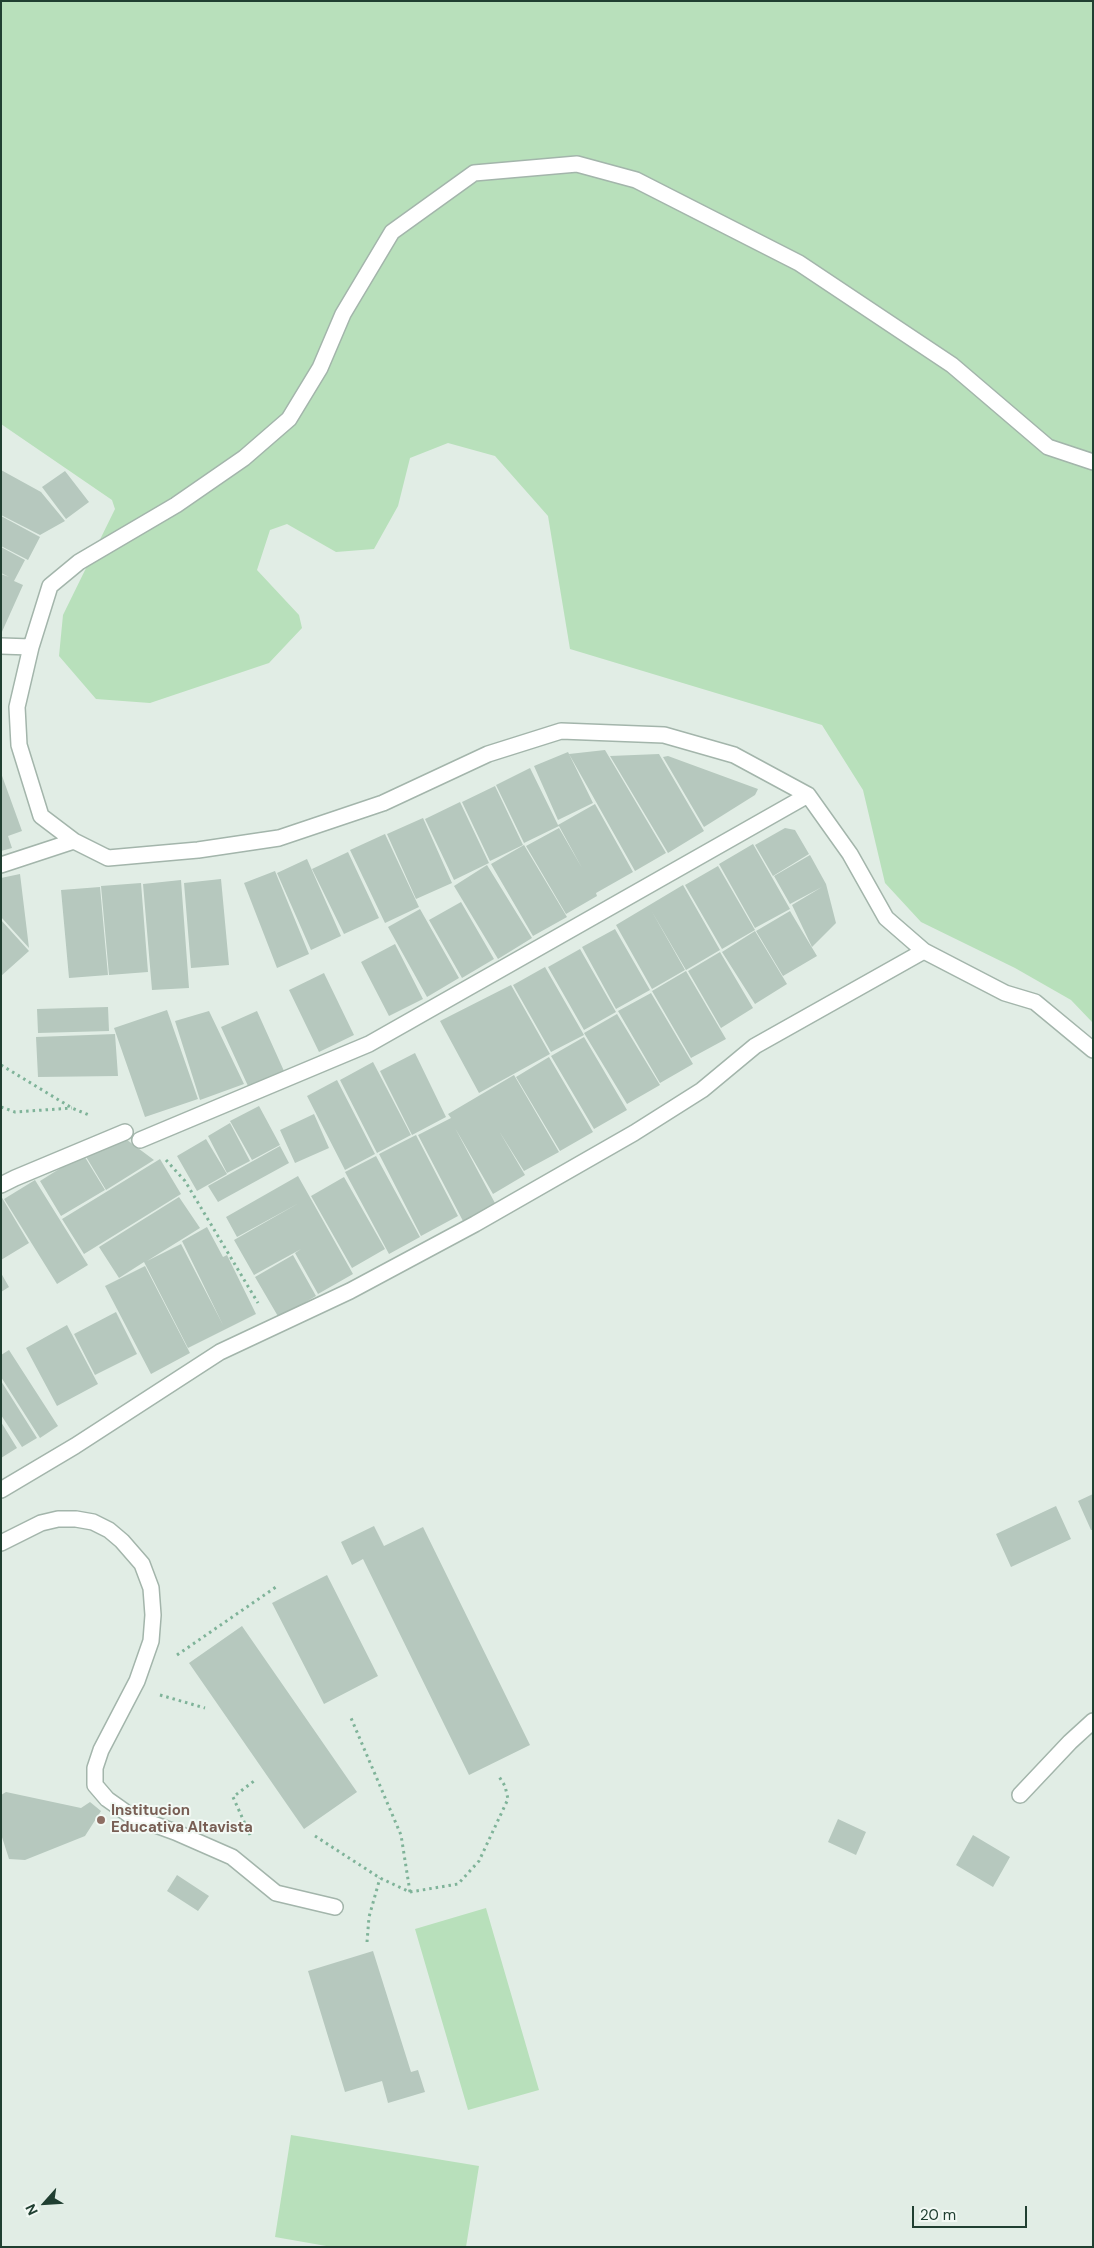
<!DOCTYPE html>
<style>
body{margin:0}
#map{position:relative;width:1094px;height:2248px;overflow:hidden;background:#e1ede5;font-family:"DM Sans",sans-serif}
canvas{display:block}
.frame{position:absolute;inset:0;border:2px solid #203f31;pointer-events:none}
.north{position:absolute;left:20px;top:2178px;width:50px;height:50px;-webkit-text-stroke:4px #f2f9f4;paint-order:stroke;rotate:244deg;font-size:14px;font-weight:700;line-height:20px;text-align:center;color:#203f31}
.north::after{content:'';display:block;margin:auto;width:18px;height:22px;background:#203f31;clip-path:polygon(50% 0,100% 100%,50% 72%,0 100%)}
.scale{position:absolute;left:912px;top:2206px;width:115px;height:22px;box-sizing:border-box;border:2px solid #203f31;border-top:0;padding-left:6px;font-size:15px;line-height:18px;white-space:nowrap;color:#203f31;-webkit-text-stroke:4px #f2f9f4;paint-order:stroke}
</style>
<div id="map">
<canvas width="1094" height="2248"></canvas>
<div class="frame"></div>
<div class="north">N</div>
<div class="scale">20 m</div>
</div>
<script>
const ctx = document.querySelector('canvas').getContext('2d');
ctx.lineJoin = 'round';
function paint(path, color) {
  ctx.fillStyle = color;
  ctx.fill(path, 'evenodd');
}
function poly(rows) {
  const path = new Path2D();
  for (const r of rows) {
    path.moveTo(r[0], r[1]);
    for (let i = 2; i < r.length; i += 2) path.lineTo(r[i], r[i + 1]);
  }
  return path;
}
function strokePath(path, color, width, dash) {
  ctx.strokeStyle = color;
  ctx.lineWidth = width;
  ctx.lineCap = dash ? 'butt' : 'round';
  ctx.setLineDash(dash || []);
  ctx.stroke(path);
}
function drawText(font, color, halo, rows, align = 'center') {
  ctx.font = font + ' "DM Sans",sans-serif';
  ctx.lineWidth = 4;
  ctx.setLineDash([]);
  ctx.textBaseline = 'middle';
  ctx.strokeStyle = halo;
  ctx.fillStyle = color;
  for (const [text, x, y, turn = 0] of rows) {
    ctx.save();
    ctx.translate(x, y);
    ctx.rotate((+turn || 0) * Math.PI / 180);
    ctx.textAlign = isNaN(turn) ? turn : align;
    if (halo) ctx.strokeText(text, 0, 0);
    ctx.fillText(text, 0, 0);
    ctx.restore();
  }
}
const green = poly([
 [1,1,1093,1,1093,1023,1071,1000,1015,968,921,922,885,883,863,790,822,725,570,649,548,516,495,456,448,443,410,458,398,506,374,549,336,552,287,524,270,530,257,570,299,615,302,628,269,663,150,703,96,699,59,656,63,615,115,509,112,500,1,424],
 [486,1908,539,2090,468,2110,415,1929],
 [291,2135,479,2166,466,2247,332,2247,275,2237]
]);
const building = poly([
 [1,470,41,492,65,521,40,535,1,515],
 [65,471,89,502,66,519,42,487],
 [1,516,40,537,28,560,1,546],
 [1,547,25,560,14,581,23,585,1,634,1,574,9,577,1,573],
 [605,750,666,853,635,871,569,754],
 [568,752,593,803,558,820,534,766],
 [659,754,704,831,668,853,610,756],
 [668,756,758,789,755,795,704,827,663,757],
 [530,768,558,825,595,804,633,872,596,893,597,896,566,914,526,846,559,828,582,868,559,826,524,843,496,785],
 [1,773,22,831,8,836,12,848,1,851],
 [495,786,523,845,490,861,462,802],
 [460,802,489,863,454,880,425,819],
 [423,818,452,883,416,899,387,834],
 [785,828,795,830,809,854,773,876,755,845],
 [385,834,419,907,385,923,350,850],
 [753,844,790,909,755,928,719,864],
 [524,845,567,917,533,936,491,864],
 [348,852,379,918,344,934,312,869],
 [810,855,826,884,836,923,812,947,792,905,822,887,790,904,774,876],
 [307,859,341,936,311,950,277,873],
 [487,865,532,938,498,959,454,886],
 [718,866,755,930,722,949,685,885],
 [275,871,309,954,277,968,244,883],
 [20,874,29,948,1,917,1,878],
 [221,879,229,965,191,968,184,883],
 [181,880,189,988,152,990,143,884],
 [141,883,148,972,109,975,101,886],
 [683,885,720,950,686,970,651,910,685,970,652,989,616,925],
 [100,887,108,975,69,978,61,890],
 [461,902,494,959,462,978,429,920],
 [420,909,459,978,427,997,388,927],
 [790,911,817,956,783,976,756,931],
 [1,920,29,951,1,976],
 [615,929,650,990,616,1009,582,947],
 [755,931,787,984,755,1004,722,952],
 [395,944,423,999,389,1016,361,962],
 [580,949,616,1012,584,1030,548,967],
 [720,952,753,1008,721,1028,688,971],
 [545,967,584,1035,551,1052,513,985],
 [686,971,726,1039,691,1058,652,991],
 [324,973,354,1035,319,1052,289,990],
 [511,985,550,1054,479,1093,440,1021],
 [651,993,693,1064,660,1083,618,1011],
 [108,1007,109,1031,38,1033,37,1009],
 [167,1010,198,1099,145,1117,114,1028],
 [209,1011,244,1084,200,1100,175,1021],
 [257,1011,284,1071,248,1086,221,1027],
 [617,1014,660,1085,627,1104,584,1033],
 [115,1034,118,1076,38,1077,36,1037],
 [584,1037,627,1110,594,1129,551,1056],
 [415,1053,446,1117,412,1135,380,1071],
 [549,1057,593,1132,560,1151,516,1077],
 [373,1062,411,1135,377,1153,340,1080],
 [514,1075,559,1152,524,1171,499,1131,525,1175,493,1194,455,1128,496,1205,463,1221,418,1135,451,1118,448,1114],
 [337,1080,375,1154,345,1170,307,1096],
 [259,1106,280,1145,252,1160,230,1121],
 [314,1114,329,1148,295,1163,280,1130],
 [230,1123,250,1161,227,1173,208,1136],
 [416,1135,458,1216,421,1236,379,1154],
 [123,1137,154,1160,106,1190,85,1155],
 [206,1139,227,1174,197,1191,177,1156],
 [280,1146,289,1163,218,1202,208,1186],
 [83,1154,105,1190,61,1216,40,1181],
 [376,1156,420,1237,389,1254,345,1172],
 [160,1159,181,1194,84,1254,62,1219],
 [298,1176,353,1274,318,1294,295,1253,301,1249,254,1275,234,1240,299,1203,237,1237,226,1217],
 [344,1177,385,1249,352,1268,311,1196],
 [35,1180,88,1265,57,1284,4,1199],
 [1,1196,29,1243,1,1260],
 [179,1197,200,1228,147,1261,181,1244,223,1325,182,1241,207,1227,223,1257,227,1255,256,1314,188,1348,144,1262,119,1278,99,1247],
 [293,1255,316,1296,279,1318,255,1277],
 [145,1266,190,1353,151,1374,105,1286],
 [1,1273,9,1287,1,1292],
 [116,1312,137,1354,95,1375,74,1334],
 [67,1325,98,1384,57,1406,26,1348],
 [9,1350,58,1426,40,1438,1,1377,1,1355],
 [1,1381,37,1438,22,1447,1,1415],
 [1,1422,17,1448,1,1458],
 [1093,1494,1093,1530,1091,1530,1078,1501],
 [1056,1506,1071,1539,1011,1567,996,1534],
 [374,1526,384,1546,423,1527,530,1745,469,1775,363,1559,352,1565,341,1542],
 [327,1575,378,1676,324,1704,272,1603],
 [242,1626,357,1792,304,1829,189,1663],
 [6,1792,81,1808,90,1802,101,1811,85,1836,25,1860,9,1859,1,1834,1,1795],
 [838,1819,866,1832,856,1855,828,1842],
 [973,1835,1010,1857,993,1887,956,1865],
 [177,1875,209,1896,198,1911,167,1891],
 [373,1951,411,2072,418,2070,425,2092,388,2103,382,2081,345,2092,308,1971]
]);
const path = poly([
 [1,1065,72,1108,89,1115],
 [1,1107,15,1112,72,1108],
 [166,1160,185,1181,258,1303],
 [177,1655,276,1587],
 [160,1695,205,1708],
 [250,1835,233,1797,254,1781],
 [315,1836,380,1878,410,1892,401,1835,351,1718],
 [410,1892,458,1884,479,1861,508,1799,505,1786,498,1775],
 [367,1942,369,1917,380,1878]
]);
const street = poly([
 [1,646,31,647],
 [1,865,74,841],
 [924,951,1005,993,1035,1002,1093,1050],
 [140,1140,369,1044,808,795],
 [1,1185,15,1178,125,1132],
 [1,1490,75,1446,220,1352,350,1291,475,1224,634,1133,702,1090,755,1046,924,951,886,918,850,854,808,795,734,755,664,735,561,731,488,754,383,803,279,838,198,850,108,858,74,841,41,816,19,745,17,707,31,647,50,586,79,562,176,505,244,458,289,419,320,368,343,314,392,232,474,173,577,164,636,180,799,263,952,365,1048,447,1093,462],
 [1,1543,41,1523,58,1519,76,1519,93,1522,109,1530,122,1541,142,1564,151,1588,153,1615,151,1641,137,1681,101,1750,95,1768,95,1785,107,1799,131,1816,175,1832,232,1857,276,1893,335,1907],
 [1020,1795,1070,1742,1093,1721]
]);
const markers = [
 [101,1820,5,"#8d6e63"]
];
const educationNames = [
 ["Institucion",111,1811],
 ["Educativa Altavista",111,1828]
];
paint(green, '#b8e0bb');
paint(building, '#b6c8be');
strokePath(street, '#a3b5ab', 18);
strokePath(path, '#7fb399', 3, [2.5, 4]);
strokePath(street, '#fff', 15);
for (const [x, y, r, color] of markers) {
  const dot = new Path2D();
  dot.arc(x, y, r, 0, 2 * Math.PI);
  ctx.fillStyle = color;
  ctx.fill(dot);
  strokePath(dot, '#f2f9f4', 2);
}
drawText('bold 15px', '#785e54', '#f2f9f4', educationNames, 'left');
</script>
